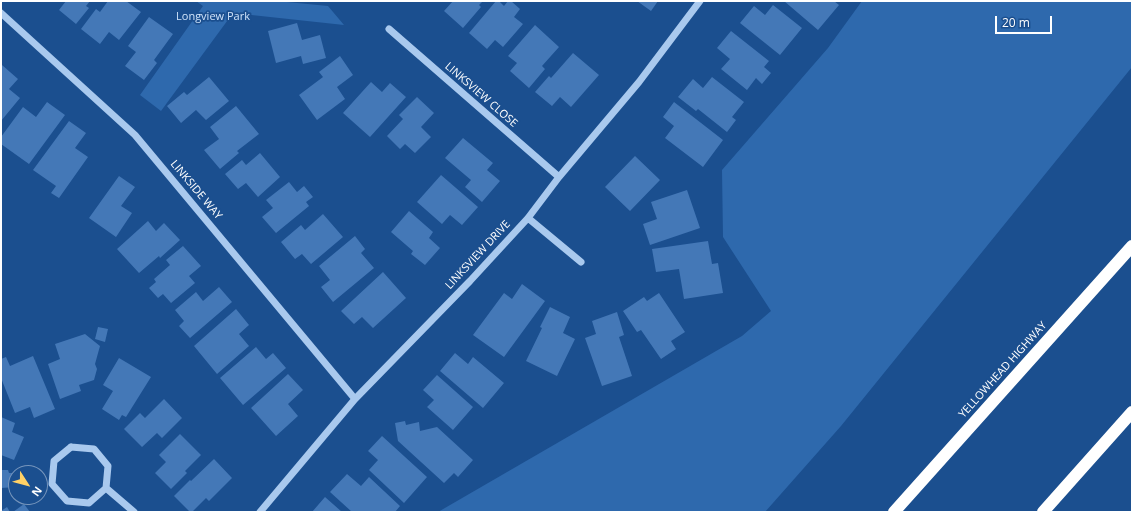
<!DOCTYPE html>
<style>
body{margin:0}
#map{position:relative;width:1133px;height:513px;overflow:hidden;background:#1b4f8f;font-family:"Open Sans",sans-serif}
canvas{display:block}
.frame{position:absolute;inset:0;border:2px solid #fff;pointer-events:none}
.north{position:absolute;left:8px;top:465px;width:40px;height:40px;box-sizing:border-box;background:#1b4f8f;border:1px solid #7695bc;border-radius:50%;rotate:126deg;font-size:11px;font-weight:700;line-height:16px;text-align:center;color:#fff}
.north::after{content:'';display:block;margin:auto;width:14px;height:18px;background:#ffd166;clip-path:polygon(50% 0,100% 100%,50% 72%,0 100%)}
.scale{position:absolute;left:995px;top:16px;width:57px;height:18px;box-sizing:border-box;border:2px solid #fff;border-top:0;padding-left:5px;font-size:12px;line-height:14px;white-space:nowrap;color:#fff;-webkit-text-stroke:3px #1b4f8f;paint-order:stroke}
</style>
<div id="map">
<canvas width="1133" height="513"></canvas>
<div class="frame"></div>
<div class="north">N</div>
<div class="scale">20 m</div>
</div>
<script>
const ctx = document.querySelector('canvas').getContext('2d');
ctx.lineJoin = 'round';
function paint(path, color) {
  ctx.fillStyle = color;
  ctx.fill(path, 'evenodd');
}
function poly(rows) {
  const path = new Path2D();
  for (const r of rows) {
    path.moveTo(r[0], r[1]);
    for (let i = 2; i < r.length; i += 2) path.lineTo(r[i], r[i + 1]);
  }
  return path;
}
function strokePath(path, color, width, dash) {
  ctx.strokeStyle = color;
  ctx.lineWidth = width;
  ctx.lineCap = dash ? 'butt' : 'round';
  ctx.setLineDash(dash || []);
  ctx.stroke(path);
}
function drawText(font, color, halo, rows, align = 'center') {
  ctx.font = font + ' "Open Sans",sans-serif';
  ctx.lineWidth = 3.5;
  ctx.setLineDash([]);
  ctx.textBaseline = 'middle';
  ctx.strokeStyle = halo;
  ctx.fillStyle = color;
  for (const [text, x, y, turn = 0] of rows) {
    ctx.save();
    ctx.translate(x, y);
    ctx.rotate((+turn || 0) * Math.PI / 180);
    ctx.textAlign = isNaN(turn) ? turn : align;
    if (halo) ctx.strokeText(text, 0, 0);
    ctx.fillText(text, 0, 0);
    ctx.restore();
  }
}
const green = poly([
 [196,1,277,1,328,6,344,25,233,13,161,111,140,95,203,6],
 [862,1,1132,1,1132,67,841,426,765,512,438,512,742,336,771,311,723,237,722,170,828,48]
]);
const building = poly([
 [66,1,90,1,86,6,89,8,76,24,59,10],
 [108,1,126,1,141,12,119,40,109,32,100,44,81,29,96,9,100,12],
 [453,1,483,1,479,5,481,7,463,28,444,11],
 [496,1,499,1,504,6,508,1,511,1,520,9,514,17,523,24,503,47,495,40,487,49,469,33],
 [637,1,658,1,651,11],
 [784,1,834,1,839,5,818,30],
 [773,5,802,28,780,55,740,23,754,6,765,15],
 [149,17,173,34,154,60,157,63,144,80,125,66,136,52,128,46],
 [297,23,302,40,320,35,326,58,303,64,301,56,276,63,268,31],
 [535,25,559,47,542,66,545,69,529,88,510,71,517,63,508,56],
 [731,31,769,61,764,67,771,73,762,84,756,78,747,90,721,69,730,59,717,48],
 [573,53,599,75,571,107,560,97,552,106,535,92,549,76,551,78],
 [340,56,353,75,337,87,345,99,317,120,299,95,323,77,319,72],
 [2,65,18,79,9,89,20,98,1,121],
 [209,77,229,101,206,120,196,110,181,123,167,106,184,92,187,95],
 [712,77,744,102,732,117,736,120,727,132,698,109,696,111,678,97,693,79,703,88],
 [371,82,382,92,390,83,406,97,370,137,343,113],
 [417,97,434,113,421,127,431,137,415,153,405,144,400,149,387,136,403,119,399,115],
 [47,102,65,115,29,164,1,144,1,137,23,107,36,117],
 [674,102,723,140,703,167,665,138,674,126,663,117],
 [236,106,259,134,237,151,239,153,220,169,204,150,219,139,210,127],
 [69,121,86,133,75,148,88,157,59,198,51,193,56,186,33,170],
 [463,138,493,163,487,170,500,181,482,202,465,187,471,180,445,158],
 [260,153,280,177,258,197,246,183,238,189,225,174,242,160,246,165],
 [635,156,660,180,630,211,605,187],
 [441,175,478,207,462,225,450,215,442,224,417,202],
 [119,176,135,187,121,206,132,213,116,237,89,218],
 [289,182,297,192,304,186,313,197,306,202,309,206,276,233,262,217,273,208,266,200],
 [687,190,700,228,650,245,643,224,657,219,651,202],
 [409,211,433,232,429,238,440,248,425,265,411,254,413,251,391,232],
 [323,214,343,237,311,264,302,254,295,259,281,242,301,225,305,230],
 [148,221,156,231,164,223,180,240,160,258,159,256,139,273,117,249],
 [355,236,365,249,361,253,374,268,333,302,321,287,330,280,319,266],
 [708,241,712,264,718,263,723,293,684,299,679,269,656,272,652,249],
 [183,246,201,266,189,276,195,283,171,303,163,294,158,298,149,288,156,282,154,279,170,265,166,260],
 [383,272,406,298,373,328,362,317,354,324,341,311],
 [522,284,545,301,504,357,473,335,504,293,512,299],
 [219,287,232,302,190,338,179,326,184,321,175,310,196,292,203,301],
 [659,293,685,332,671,341,676,349,661,359,641,330,637,332,623,311,644,297,647,301],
 [550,307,570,317,563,333,575,339,557,376,526,361,542,328,540,327],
 [236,309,249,325,239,334,249,346,217,374,194,346],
 [617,312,624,335,619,337,632,376,602,386,585,338,596,334,592,321],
 [98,327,108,329,105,342,95,339],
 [85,334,100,346,95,364,97,369,94,380,79,385,81,391,60,399,48,364,60,359,55,344],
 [256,347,266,359,273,353,286,368,243,405,220,378],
 [455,353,468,364,473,357,504,383,483,408,440,371],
 [33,356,55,409,34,418,30,407,15,413,1,378,1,359,6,357,10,366],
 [119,358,151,377,126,417,122,415,119,420,102,409,113,391,103,385],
 [288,374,303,390,288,404,298,416,276,436,251,408],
 [437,375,473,407,453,430,427,407,434,400,423,390],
 [164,399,182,418,162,438,157,433,142,447,124,429,140,413,145,418],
 [1,417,15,423,12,432,24,437,14,460,1,455],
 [405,421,406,425,419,422,420,431,437,427,473,460,458,477,454,473,444,483,398,441,395,423],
 [180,434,201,455,185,471,187,473,171,489,155,473,166,462,159,455],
 [382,436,427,477,404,503,369,470,378,460,368,451],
 [214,459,232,478,209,501,206,498,192,512,190,512,174,496,190,480,191,481],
 [1,470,8,470,9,473,15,473,16,487,1,488],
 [347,474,361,486,369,477,400,506,395,512,352,512,330,492],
 [325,497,342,512,312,512],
 [24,504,30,512,13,512],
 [7,507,10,512,1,512,1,511]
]);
const minor = poly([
 [1,13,135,135,355,399],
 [389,29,559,177],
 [528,218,581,262],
 [71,447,94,449,108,466,106,488,89,503,67,501,52,484,54,461,71,447],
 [106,488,134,512],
 [260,512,355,399,470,281,528,218,559,177,639,82,700,1]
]);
const highway = poly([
 [894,512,1132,246],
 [1043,512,1132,412]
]);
const parkNames = [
 ["Longview Park",213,17]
];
const streetNames = [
 ["LINKSVIEW CLOSE",481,95,41],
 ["LINKSIDE WAY",196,190,50],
 ["LINKSVIEW DRIVE",478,255,-47],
 ["YELLOWHEAD HIGHWAY",1003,370,-48]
];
paint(green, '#2e69ad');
paint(building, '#4478b7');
strokePath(minor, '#a9c9ee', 7);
strokePath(highway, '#fff', 12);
drawText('11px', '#cfe3fa', '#1b4f8f', parkNames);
drawText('11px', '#fff', '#1b4f8f', streetNames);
</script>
